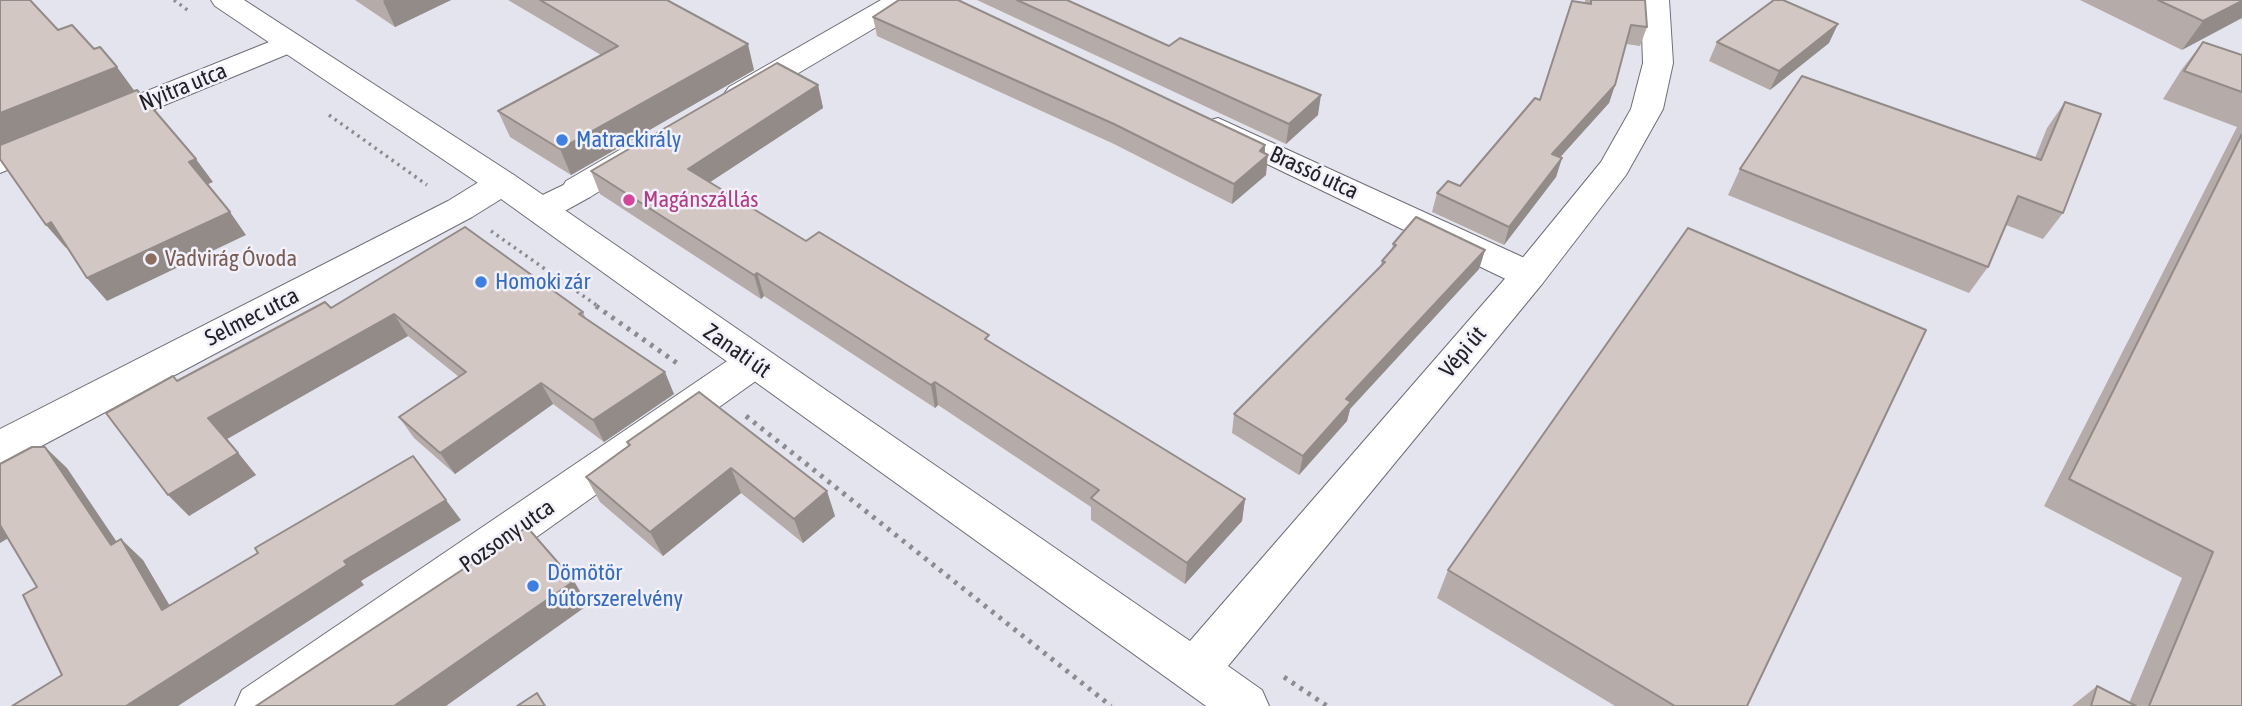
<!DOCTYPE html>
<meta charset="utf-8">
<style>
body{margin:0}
canvas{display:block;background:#e4e4ee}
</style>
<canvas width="2242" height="706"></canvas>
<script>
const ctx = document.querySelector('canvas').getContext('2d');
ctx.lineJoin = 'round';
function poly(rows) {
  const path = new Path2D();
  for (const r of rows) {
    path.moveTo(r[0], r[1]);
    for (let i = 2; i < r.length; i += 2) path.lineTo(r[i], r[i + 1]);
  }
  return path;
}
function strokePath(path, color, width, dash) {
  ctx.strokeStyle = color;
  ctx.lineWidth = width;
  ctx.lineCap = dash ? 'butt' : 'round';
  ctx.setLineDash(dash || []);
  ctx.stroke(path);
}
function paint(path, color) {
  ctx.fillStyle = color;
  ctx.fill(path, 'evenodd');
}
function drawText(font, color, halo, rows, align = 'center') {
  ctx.font = font + ' "Asap Condensed",sans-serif';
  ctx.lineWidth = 5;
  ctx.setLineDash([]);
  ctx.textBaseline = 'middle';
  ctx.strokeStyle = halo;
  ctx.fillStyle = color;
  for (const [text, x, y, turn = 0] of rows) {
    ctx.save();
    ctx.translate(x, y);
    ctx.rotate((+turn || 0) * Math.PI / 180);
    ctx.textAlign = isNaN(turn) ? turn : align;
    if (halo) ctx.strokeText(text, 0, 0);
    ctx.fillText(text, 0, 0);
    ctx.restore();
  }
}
const pathFar1 = poly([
 [174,0,190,12],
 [329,115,427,185],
 [491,231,599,307]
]);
const path = poly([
 [596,306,681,366],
 [746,416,1111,706],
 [1284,677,1327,706]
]);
const minor = poly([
 [289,34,300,37,304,43,300,49,0,173,0,150,289,34],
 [1218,118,1542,266,1547,275,1542,284,1529,288,1516,284,1207,135,1202,128,1207,121,1218,118],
 [502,172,514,175,519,183,514,191,472,217,15,460,0,464,0,429,448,201,490,175,502,172],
 [578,178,590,181,595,189,590,197,552,218,540,221,528,218,523,210,528,202,578,178],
 [753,348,767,353,772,363,767,373,299,706,235,706,242,690,739,353,753,348]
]);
const tertiary = poly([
 [211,0,244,0,514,175,1190,641,1516,266,1601,162,1631,109,1643,63,1641,0,1669,0,1673,63,1663,109,1626,175,1542,284,1228,666,1262,690,1269,706,1206,706,490,191,215,6,211,0],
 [881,0,916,0,912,6,751,101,740,103,729,101,724,94,729,87,881,0],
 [640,142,652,145,656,152,652,159,590,197,578,200,566,197,561,189,566,181,628,145,640,142]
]);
const wall = poly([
 [355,0,451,0,395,27],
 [508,0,667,0,754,70,571,175,510,137,498,111,601,55],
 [897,0,958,0,1265,145,1265,153,1266,175,1232,204,1114,144,877,36,873,17,897,1],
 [977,0,1067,0,1318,115,1286,144],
 [1585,0,1645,0,1647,27,1640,46,1626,44,1615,85,1609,103,1560,157,1562,158,1556,177,1504,245,1432,212,1437,193,1460,186,1540,100,1585,3],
 [2080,0,2242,0,2182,50],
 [1717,42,1829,43,1770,90,1709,61],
 [2203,42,2242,55,2242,706,2072,706,2097,686,2129,703,2182,578,2044,506,2237,127,2163,99,2182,69],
 [818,85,823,108,710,182,806,241,990,342,1245,499,1242,521,1185,584,1091,520,1091,507,938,405,935,408,764,296,761,299,600,194,591,171],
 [2065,102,2063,213,2043,239,2006,225,1988,267,1969,293,1728,195,1740,169,2035,158,2047,128],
 [1393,244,1485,250,1479,269,1350,409,1347,421,1299,475,1232,433,1234,414,1380,267,1382,261,1392,250],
 [331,308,583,312,586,319,674,394,604,442,553,404,455,474,414,438,399,417,459,377,408,336,227,439,256,475,189,516,177,381],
 [699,392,835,516,803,543,741,493,663,556,600,502,586,477,628,446,627,442],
 [1448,570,1747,706,1615,706,1437,598]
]);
const shadedWall = poly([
 [385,0,451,0,395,27,383,1],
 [2242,1,2242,18,2182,50,2203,21],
 [1838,24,1829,43,1770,90,1779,71],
 [748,44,754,70,571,175,560,149],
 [117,67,136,93,0,147,0,113],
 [818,85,823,108,695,192,688,169],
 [1615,85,1609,103,1546,173,1552,154],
 [1321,95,1318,115,1286,144,1289,124],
 [1265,145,1264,158,1268,155,1266,175,1232,204,1234,184,1260,151],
 [1562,158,1556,177,1504,245,1509,227],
 [196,159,213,182,206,185,189,162],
 [230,212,246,235,107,301,87,278],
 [51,222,71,246,66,248,46,225],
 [1485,250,1479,269,1350,409,1347,421,1299,475,1303,456,1346,399],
 [757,273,764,296,761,299,754,275],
 [394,314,408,336,227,439,256,475,189,516,168,495,208,418],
 [665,372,674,394,604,442,593,420],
 [935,382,938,405,935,408,931,385],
 [541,383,553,404,455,474,440,453],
 [45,447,67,468,133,566,111,545],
 [731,468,741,493,663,556,650,532],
 [827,491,835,516,803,543,794,519],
 [1245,499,1242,521,1185,584,1187,563],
 [446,500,461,520,361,581,364,585,178,706,126,706,344,561],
 [0,519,17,533,0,543],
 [121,539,143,560,184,630,162,610],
 [574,581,588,605,446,706,394,706]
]);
const building = poly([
 [0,0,30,0,58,30,72,25,94,49,100,47,117,67,0,113,0,0],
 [540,0,667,0,748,44,560,149,498,111,618,46,540,0],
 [899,0,958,0,1265,145,1260,151,1268,155,1234,184,1114,124,873,17,899,0],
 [1017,0,1067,0,1169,46,1180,38,1321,95,1289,124,1017,0],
 [1591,0,1645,0,1647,27,1631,25,1615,85,1552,154,1562,158,1509,227,1437,193,1448,181,1460,186,1535,98,1540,100,1572,1,1591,4,1591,0],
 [1774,0,1783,0,1838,24,1779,71,1717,42,1774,0],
 [2158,0,2242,0,2242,1,2203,21,2158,0],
 [2203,42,2242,55,2242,92,2184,71,2203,42],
 [777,63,818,85,688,169,806,241,819,232,989,335,985,339,1245,499,1187,563,1091,498,1099,490,935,382,931,385,757,273,754,275,591,171,777,63],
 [1802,76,2041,160,2065,102,2101,114,2063,213,2018,196,1988,267,1740,169,1802,76],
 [137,90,196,159,189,162,230,212,87,278,51,222,46,225,0,159,0,145,137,90],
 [2242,134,2242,706,2149,706,2213,552,2069,479,2242,134],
 [1416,217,1485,250,1346,399,1351,402,1303,456,1234,414,1385,262,1382,261,1396,245,1393,244,1416,217],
 [465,227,583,312,579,314,665,372,593,420,541,383,440,453,399,417,466,372,394,314,208,418,238,453,168,495,106,413,173,376,177,381,325,302,331,308,465,227],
 [1688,228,1926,330,1747,706,1675,706,1448,570,1688,228],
 [699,392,827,491,794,519,731,468,650,532,586,477,630,445,627,442,699,392],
 [32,447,45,447,111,545,121,539,162,610,258,553,255,548,413,456,446,500,344,561,347,565,126,706,12,706,62,675,23,595,37,587,0,525,0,464,32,447],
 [527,527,574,581,394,706,256,706,527,527],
 [2097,686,2136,706,2091,706,2097,686],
 [537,693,545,706,517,706,537,693]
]);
const markers = [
 [562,140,7,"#3f7fe0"],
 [629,200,7,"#d1479c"],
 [151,259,7,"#8d6e63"],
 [481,282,7,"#3f7fe0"],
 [533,586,7,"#3f7fe0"]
];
const streetNames = [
 ["Nyitra utca",183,87,-22],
 ["Brassó utca",1314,173,25],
 ["Selmec utca",252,317,-27],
 ["Zanati út",737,351,35],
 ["Vépi út",1463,352,-50],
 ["Pozsony utca",507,536,-35]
];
const shopNames = [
 ["Matrackirály",576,140],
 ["Homoki zár",495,282],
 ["Dömötör",547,573],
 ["bútorszerelvény",547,599]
];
const hotelNames = [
 ["Magánszállás",643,200]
];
const educationNames = [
 ["Vadvirág Óvoda",165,259]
];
strokePath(minor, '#6f6e77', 2);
strokePath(tertiary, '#6f6e77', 2);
strokePath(pathFar1, '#8b8b91', 3.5, [2.5, 4.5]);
strokePath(path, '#8b8b91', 5, [3.5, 6]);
paint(minor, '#fff');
paint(tertiary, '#fff');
paint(wall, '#b5aba8');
paint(shadedWall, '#938b88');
paint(building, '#d2c7c3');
strokePath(building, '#938b88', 2);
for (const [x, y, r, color] of markers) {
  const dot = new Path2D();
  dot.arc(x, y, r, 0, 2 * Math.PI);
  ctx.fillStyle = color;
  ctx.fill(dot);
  strokePath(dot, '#f2f1fb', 2.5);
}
drawText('23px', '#222225', '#f2f1fb', streetNames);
drawText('23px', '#366cbe', '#f2f1fb', shopNames, 'left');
drawText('23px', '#b23c85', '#f2f1fb', hotelNames, 'left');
drawText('23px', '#785e54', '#f2f1fb', educationNames, 'left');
</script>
